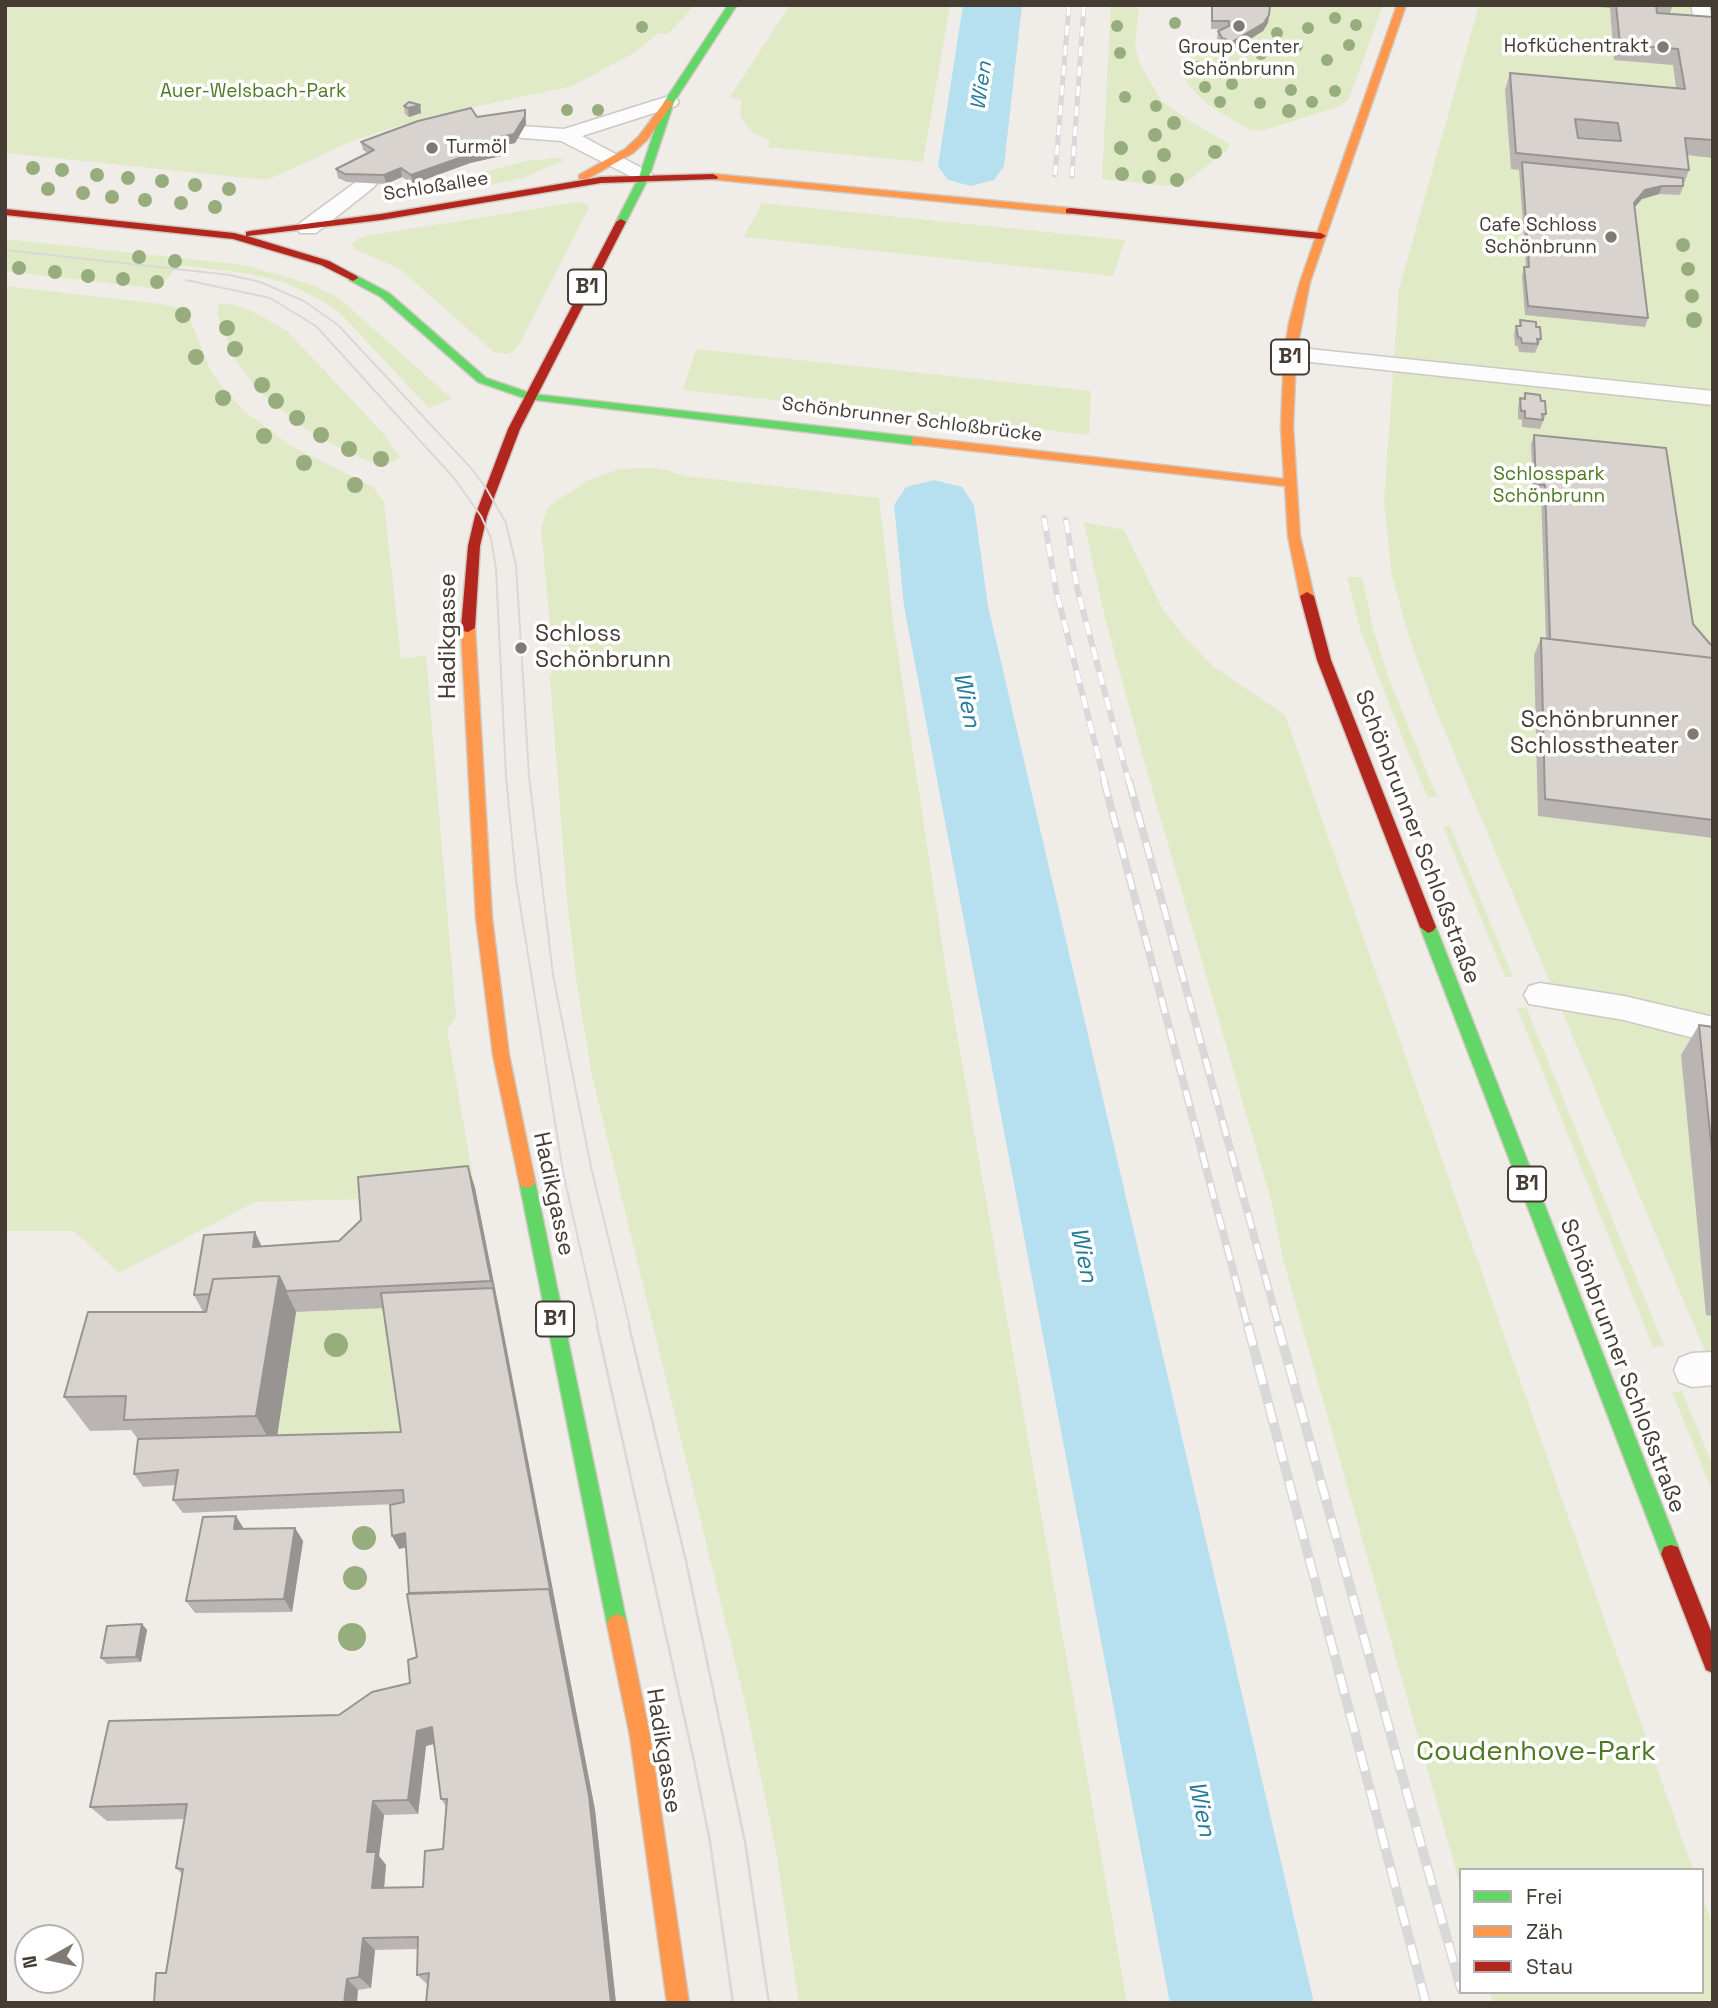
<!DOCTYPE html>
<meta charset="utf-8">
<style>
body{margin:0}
#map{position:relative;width:1718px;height:2008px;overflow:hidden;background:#f0ece8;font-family:"Space Grotesk",sans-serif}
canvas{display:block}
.frame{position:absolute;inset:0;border:7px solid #453c34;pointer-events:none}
.legend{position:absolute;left:1459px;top:1868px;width:245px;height:126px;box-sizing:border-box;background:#fff;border:2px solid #b5b1ae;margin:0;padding:9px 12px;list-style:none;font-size:21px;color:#453c34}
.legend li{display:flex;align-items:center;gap:14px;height:35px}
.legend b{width:35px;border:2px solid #b5b1ae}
.north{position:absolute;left:14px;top:1924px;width:70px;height:70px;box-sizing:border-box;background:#fff;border:2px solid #b5b1ae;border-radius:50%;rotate:261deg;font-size:19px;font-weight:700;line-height:28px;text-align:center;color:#453c34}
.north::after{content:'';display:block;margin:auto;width:24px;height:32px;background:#817a73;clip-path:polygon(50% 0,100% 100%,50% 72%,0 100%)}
</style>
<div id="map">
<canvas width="1718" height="2008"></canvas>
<div class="frame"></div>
<ul class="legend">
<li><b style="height:9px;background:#63d668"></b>Frei</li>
<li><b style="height:9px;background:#ff974d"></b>Zäh</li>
<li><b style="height:9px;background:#b3261e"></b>Stau</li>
</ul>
<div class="north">N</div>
</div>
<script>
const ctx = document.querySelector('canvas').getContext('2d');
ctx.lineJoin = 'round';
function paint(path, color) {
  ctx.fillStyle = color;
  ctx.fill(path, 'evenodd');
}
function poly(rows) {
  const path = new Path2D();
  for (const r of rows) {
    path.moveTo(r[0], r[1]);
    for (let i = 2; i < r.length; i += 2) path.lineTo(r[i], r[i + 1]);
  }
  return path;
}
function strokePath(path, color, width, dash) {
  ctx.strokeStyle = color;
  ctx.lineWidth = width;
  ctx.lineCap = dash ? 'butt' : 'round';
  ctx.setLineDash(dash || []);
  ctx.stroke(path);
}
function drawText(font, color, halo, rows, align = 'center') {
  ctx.font = font + ' "Space Grotesk",sans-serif';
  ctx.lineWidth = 7;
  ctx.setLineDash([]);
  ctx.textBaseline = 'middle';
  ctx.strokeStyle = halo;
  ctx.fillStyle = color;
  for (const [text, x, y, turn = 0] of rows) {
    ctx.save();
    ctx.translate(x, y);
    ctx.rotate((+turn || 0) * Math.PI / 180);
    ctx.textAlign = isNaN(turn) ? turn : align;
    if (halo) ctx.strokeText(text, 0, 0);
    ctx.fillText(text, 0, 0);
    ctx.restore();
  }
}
const green = poly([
 [5,5,695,5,668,34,659,33,634,53,572,86,427,117,355,140,267,180,5,153],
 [790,5,950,5,923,162,768,147,770,140,753,133,740,116,742,100,730,97],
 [1111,5,1139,5,1135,47,1140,64,1161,100,1188,120,1229,144,1228,149,1185,183,1168,186,1102,179],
 [1272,5,1383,5,1349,99,1338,107,1261,131,1250,130,1208,105,1191,88,1179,68,1189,55,1214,44,1231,51],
 [1479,5,1713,5,1713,1371,1433,703,1410,640,1392,576,1384,502,1399,289],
 [558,158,565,160,522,178,471,189,420,195,424,190,472,175,526,161],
 [577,202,586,203,589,208,517,348,508,354,494,352,400,269,357,250,352,245,357,239,366,236],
 [762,203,1125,240,1113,276,744,237],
 [5,239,244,265,310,284,340,299,452,399,429,408,339,312,316,297,283,282,245,273,178,265,159,289,5,271],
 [5,286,161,304,183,309,187,312,209,367,219,383,244,411,291,446,373,487,384,502,401,659,426,655,456,1017,447,1030,475,1188,367,1199,255,1202,119,1273,74,1231,5,1231],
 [219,304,229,304,252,311,287,331,384,434,400,457,384,467,349,453,303,427,259,392,236,361,217,314],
 [696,349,1091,391,1089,435,683,390],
 [658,468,686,476,879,498,894,627,947,977,1127,2003,799,2003,775,1845,744,1698,592,1076,576,978,567,900,550,678,554,665,564,663,562,644,552,645,541,528,548,507,588,480,620,469],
 [1084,522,1124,530,1162,608,1182,634,1214,667,1285,715,1693,1870,1461,1870,1461,1888,1283,1259,1271,1200,1148,775,1105,618],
 [1347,577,1362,577,1374,632,1388,676,1437,797,1428,797,1408,752,1360,629],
 [1443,826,1450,826,1513,977,1505,977],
 [1526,1007,1664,1346,1653,1347,1517,1008],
 [387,1307,407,1446,275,1450,296,1312],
 [1682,1391,1713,1466,1713,1493,1672,1392],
 [1702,1896,1713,1926,1713,2003,1493,2003,1490,1992,1702,1992]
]);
const river = poly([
 [963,5,1022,5,1004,166,994,180,971,186,948,180,938,166,963,5],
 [934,480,962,487,974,505,988,606,1314,2003,1170,2003,904,606,894,505,906,487,934,480]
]);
const lane = poly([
 [1691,5,1709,5,1713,27,1695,24,1691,5],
 [669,96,676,98,679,102,676,106,582,136,651,173,654,177,651,181,644,183,561,141,522,138,515,136,512,132,515,128,522,126,564,129,669,96],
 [367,177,374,179,377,183,374,187,316,233,300,233,297,228,300,223,360,179,367,177],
 [1290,347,1713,391,1713,405,1282,359,1279,354,1282,349,1290,347],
 [1540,983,1624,996,1713,1017,1713,1043,1624,1020,1529,1004,1524,995,1529,986,1540,983],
 [1713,1352,1713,1385,1692,1387,1679,1382,1674,1370,1679,1358,1692,1353,1713,1352]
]);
const fast = poly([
 [728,5,737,5,674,102,649,177,626,222,617,224,616,222,639,177,664,102,728,5],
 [349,276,357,276,389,293,486,378,533,394,916,437,922,441,916,445,527,399,478,382,381,297,349,280,349,276],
 [1428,921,1436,927,1681,1554,1678,1561,1671,1563,1664,1561,1661,1554,1420,927,1428,921],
 [527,1174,533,1176,535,1181,627,1624,624,1631,617,1634,610,1631,607,1624,519,1181,521,1176,527,1174]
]);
const slow = poly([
 [1397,5,1406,5,1310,282,1296,354,1293,427,1300,536,1314,596,1312,599,1307,600,1300,596,1288,536,1285,486,912,444,912,438,916,437,1284,479,1281,427,1284,354,1289,323,1300,282,1397,5],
 [666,100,674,102,647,140,633,153,587,179,579,179,579,175,625,149,639,136,666,100],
 [713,174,1070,208,1075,211,1070,214,709,179,708,177,713,174],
 [468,624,475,628,492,918,509,1055,535,1181,533,1186,527,1188,521,1186,519,1181,493,1055,476,918,461,628,468,624],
 [617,1614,624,1617,627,1624,650,1736,689,2003,667,2003,630,1736,607,1624,610,1617,617,1614]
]);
const jam = poly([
 [713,174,718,177,717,179,601,183,381,220,247,236,329,261,357,276,358,278,353,281,321,265,233,239,5,215,5,209,234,233,246,236,246,232,250,231,381,214,601,177,713,174],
 [1070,208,1321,233,1326,236,1321,239,1066,213,1066,209,1070,208],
 [621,219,626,222,520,429,487,516,480,546,475,628,468,632,463,631,461,628,468,546,475,516,508,429,616,222,621,219],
 [1307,592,1314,596,1331,660,1436,927,1433,931,1428,933,1420,927,1317,660,1300,596,1307,592],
 [1671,1545,1678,1547,1713,1636,1713,1673,1706,1670,1661,1554,1664,1547,1671,1545]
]);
const tramFar1 = poly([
 [5,250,230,275,260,282,304,301,338,325,471,468,486,488,506,523,516,565,529,776,553,975,591,1167,630,1327],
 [186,280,270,298,316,326,453,477,481,516,491,538,496,569,506,777,516,880,563,1172,598,1327]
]);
const tram = poly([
 [597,1326,694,1761,710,1842,733,2003],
 [629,1326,686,1561,745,1842,769,2003]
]);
const railFar3 = poly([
 [1055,175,1069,5],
 [1072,176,1084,5]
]);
const railFar2 = poly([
 [1044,518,1056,590,1105,783],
 [1066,520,1077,588,1129,783]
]);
const railFar1 = poly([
 [1104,781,1248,1327],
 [1129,781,1279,1327]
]);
const rail = poly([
 [1248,1326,1426,2003],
 [1278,1326,1461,1989]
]);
const trees = [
 [1335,18,6],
 [1175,23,6],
 [1356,25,6],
 [1117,26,6],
 [642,27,6],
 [1308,28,6],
 [1277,33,6],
 [1349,45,6],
 [1297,46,6],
 [1120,53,6],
 [1261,54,6],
 [1327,60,6],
 [1197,67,6],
 [1232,84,6],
 [1205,87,6],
 [1291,90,6],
 [1335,91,6],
 [1125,97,6],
 [1220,102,6],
 [1312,102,6],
 [1260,103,6],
 [1156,106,6],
 [567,110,6],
 [598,110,6],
 [1289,111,7],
 [1174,123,7],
 [1155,135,7],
 [1121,148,7],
 [1215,152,7],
 [1164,155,7],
 [33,168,7],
 [62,170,7],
 [1122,174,7],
 [97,175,7],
 [1149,177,7],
 [128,178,7],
 [1177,180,7],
 [162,181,7],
 [195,185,7],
 [48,189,7],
 [229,189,7],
 [83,193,7],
 [112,197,7],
 [145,200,7],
 [181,203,7],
 [215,207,7],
 [1683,245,7],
 [139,257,7],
 [175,261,7],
 [19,268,7],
 [1688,269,7],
 [55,272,7],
 [88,276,7],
 [123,279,7],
 [157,282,7],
 [1692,296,7],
 [183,315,8],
 [1694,320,8],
 [227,328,8],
 [235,349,8],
 [196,357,8],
 [262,385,8],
 [223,398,8],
 [276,401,8],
 [297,418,8],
 [321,435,8],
 [264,436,8],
 [349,449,8],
 [381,459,8],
 [304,463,8],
 [355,485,8],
 [336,1345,12],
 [364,1538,12],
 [355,1578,12],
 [352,1637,14]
];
const wall = poly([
 [1211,5,1270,5,1268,23,1263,31,1231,51,1220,47,1217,40,1218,31,1223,29,1211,29],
 [1576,5,1673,5,1670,13,1713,17,1713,158,1687,155,1689,170,1680,195,1659,194,1642,199,1635,207,1648,318,1645,327,1525,315,1522,276,1524,267,1526,267,1519,170,1511,169,1505,90,1510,73,1676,88,1673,65,1614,60,1610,8],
 [1578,137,1612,139,1613,141,1578,138],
 [420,105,421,113,409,117,405,114,404,106],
 [525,110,526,124,515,143,499,146,501,156,470,163,413,184,402,177,386,184,347,182,338,178,336,169,368,153,363,150,361,142],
 [1520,320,1536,327,1541,339,1535,353,1519,352,1518,346,1515,346,1514,334,1516,326,1519,326],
 [1525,393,1541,401,1546,414,1540,429,1522,427,1522,420,1518,419,1518,407,1520,398,1523,399],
 [1534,435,1693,624,1710,644,1713,646,1713,838,1538,816,1534,655,1541,638,1546,638,1541,494,1533,493,1531,444],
 [1699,1025,1713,1027,1713,1316,1706,1315,1681,1055],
 [468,1166,475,1188,595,1810,616,2003,426,2003,428,1985,417,1975,417,1949,375,1950,371,1988,358,1990,166,1973,182,1874,176,1868,184,1819,107,1821,90,1807,339,1715,410,1683,417,1657,409,1593,406,1547,399,1549,396,1504,183,1513,173,1500,176,1485,143,1487,134,1474,138,1439,131,1430,90,1431,64,1397,203,1312,194,1295,255,1232,262,1247,339,1241],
 [384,1308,401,1432,277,1436,296,1312],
 [434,1744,441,1799,447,1808,443,1849,423,1887,384,1888,386,1865,379,1856,384,1815,418,1814,426,1746],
 [295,1528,303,1541,292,1612,195,1613,186,1601],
 [142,1624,147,1630,141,1662,107,1664,101,1658]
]);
const shadedWall = poly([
 [1269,15,1268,23,1263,31,1231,51,1232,42],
 [420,105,421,113,409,117,408,108],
 [525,110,526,124,515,143,496,147,495,138],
 [500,148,501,156,470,163,413,184,411,175,468,155],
 [401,168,402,177,386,184,384,175],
 [1662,186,1659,194,1642,199,1631,211,1634,203,1645,190],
 [468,1166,475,1188,498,1303,491,1281],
 [255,1232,265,1254,253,1247],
 [279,1276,296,1312,275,1450,256,1416],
 [493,1288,498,1303,595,1810,616,2003,611,2003,549,1589],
 [236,1516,244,1529,234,1529],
 [295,1528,303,1541,292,1612,284,1599],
 [405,1533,411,1546,399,1549,392,1536],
 [142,1624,147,1630,141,1662,136,1657],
 [432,1727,441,1742,426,1746,418,1814,408,1800,417,1731],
 [373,1801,384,1815,379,1856,386,1865,383,1901,372,1888,367,1852],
 [363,1938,375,1950,371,1988,359,1977],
 [347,1979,358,1990,357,2003,344,2003]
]);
const building = poly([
 [1212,5,1270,5,1269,15,1264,23,1232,42,1222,38,1218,31,1229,26,1229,21,1212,21,1212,5],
 [1616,5,1656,5,1657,13,1713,17,1713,140,1685,138,1689,170,1516,153,1510,73,1685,89,1678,49,1620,44,1616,5],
 [1575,119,1618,123,1621,141,1578,138,1575,119],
 [409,102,420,105,408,108,404,106,409,102],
 [471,108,477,117,525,110,525,116,514,134,495,138,500,148,468,155,411,175,401,168,384,175,345,174,336,169,374,150,361,142,418,121,471,108],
 [1522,162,1683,178,1683,186,1662,186,1645,190,1634,203,1648,318,1528,306,1524,267,1529,267,1522,162],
 [1520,320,1536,322,1536,327,1540,327,1541,339,1537,339,1538,344,1522,343,1521,338,1518,337,1516,326,1521,326,1520,320],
 [1525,393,1540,395,1541,401,1545,401,1546,414,1542,414,1543,420,1525,418,1525,411,1521,411,1520,398,1525,399,1525,393],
 [1534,435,1666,448,1693,624,1710,644,1713,646,1713,658,1550,639,1545,485,1536,484,1534,435],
 [1541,638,1713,658,1713,820,1545,799,1541,638],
 [1699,1025,1713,1027,1713,1162,1699,1025],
 [468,1166,491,1281,286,1291,279,1276,213,1279,210,1294,194,1295,204,1235,255,1232,253,1247,339,1241,361,1220,358,1177,468,1166],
 [279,1276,256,1416,124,1420,126,1396,64,1397,88,1312,206,1312,213,1279,279,1276],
 [493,1288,551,1594,549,1589,409,1593,405,1533,392,1536,390,1505,404,1502,403,1490,173,1500,178,1470,134,1474,138,1439,401,1432,381,1293,493,1288],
 [236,1516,234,1529,295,1528,284,1599,186,1601,203,1517,236,1516],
 [549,1589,589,1796,611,2003,426,2003,429,1973,417,1975,418,1937,363,1938,359,1977,347,1979,344,2003,154,2003,156,1973,166,1973,183,1869,176,1868,187,1804,90,1807,109,1721,339,1715,372,1692,410,1683,408,1660,417,1657,407,1594,549,1589],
 [432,1727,441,1799,447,1799,443,1849,425,1851,423,1887,372,1888,376,1852,367,1852,373,1801,408,1800,417,1731,432,1727],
 [142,1624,136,1657,101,1658,107,1626,142,1624]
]);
const markers = [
 [1239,26,7,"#817a73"],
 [1663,47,7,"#817a73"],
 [432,148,7,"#817a73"],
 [1611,237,7,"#817a73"],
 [521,648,7,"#817a73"],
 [1693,734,7,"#817a73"]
];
const farPoinames = [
 ["Hofküchentrakt",1649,47],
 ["Group Center",1239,48,"center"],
 ["Schönbrunn",1239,70,"center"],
 ["Turmöl",446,148,"left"],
 ["Cafe Schloss",1597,226],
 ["Schönbrunn",1597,248]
];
const farParknames = [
 ["Auer-Welsbach-Park",253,92],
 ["Schlosspark",1549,475],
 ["Schönbrunn",1549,497]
];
const farStreetnames = [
 ["Schloßallee",436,187,-9],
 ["Schönbrunner Schloßbrücke",912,420,7]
];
const farWaternames = [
 ["Wien",982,86,-82]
];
const shields = [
 [587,287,38],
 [1290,357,38],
 [1527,1184,38],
 [555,1319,38]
];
const shieldNames = [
 ["B1",587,287],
 ["B1",1290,357],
 ["B1",1527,1184],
 ["B1",555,1319]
];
const poiNames = [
 ["Schloss",535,635],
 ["Schönbrunn",535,661],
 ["Schönbrunner",1679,721,"right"],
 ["Schlosstheater",1679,747,"right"]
];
const streetNames = [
 ["Hadikgasse",449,636,-90],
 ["Schönbrunner Schloßstraße",1417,837,69],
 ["Hadikgasse",553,1194,78],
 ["Schönbrunner Schloßstraße",1622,1366,69],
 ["Hadikgasse",663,1751,81]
];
const waterNames = [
 ["Wien",966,700,78],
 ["Wien",1083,1255,78],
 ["Wien",1201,1809,78]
];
const nearParknames = [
 ["Coudenhove-Park",1536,1752]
];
paint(green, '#e1eac6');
paint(river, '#b6e0f0');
strokePath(lane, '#ccc8c4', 3);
strokePath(fast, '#d1c9c0', 3);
strokePath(slow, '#d1c9c0', 3);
strokePath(jam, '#d1c9c0', 3);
paint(lane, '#fdfcfc');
paint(fast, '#63d668');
paint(slow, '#ff974d');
paint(jam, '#b3261e');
strokePath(tramFar1, '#d9d8d8', 2);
strokePath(tram, '#d9d8d8', 2.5);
strokePath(railFar3, '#d9d8d8', 5);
strokePath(railFar2, '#d9d8d8', 6);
strokePath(railFar1, '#d9d8d8', 8);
strokePath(rail, '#d9d8d8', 10);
strokePath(railFar3, '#fff', 3.5, [10]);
strokePath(railFar2, '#fff', 4.5, [13]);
strokePath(railFar1, '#fff', 5, [16]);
strokePath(rail, '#fff', 7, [20]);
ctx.fillStyle = '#98ad7d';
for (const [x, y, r] of trees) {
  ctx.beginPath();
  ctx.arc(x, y, r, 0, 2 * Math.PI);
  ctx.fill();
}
paint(wall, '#bab5b2');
paint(shadedWall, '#979491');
paint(building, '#d8d3cf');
strokePath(building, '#979491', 2);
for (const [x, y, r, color] of markers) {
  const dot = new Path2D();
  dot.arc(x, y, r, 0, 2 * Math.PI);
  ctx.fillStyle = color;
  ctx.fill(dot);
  strokePath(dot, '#fff', 2.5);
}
drawText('19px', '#453c34', '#fff', farPoinames, 'right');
drawText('19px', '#507925', '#fff', farParknames);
drawText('19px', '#453c34', '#fff', farStreetnames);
drawText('italic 21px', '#257a9c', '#fff', farWaternames);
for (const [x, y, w] of shields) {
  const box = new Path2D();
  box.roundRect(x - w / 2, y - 17.5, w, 35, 5);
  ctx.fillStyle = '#fff';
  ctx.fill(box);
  strokePath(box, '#453c34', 2);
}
drawText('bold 21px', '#453c34', null, shieldNames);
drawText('23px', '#453c34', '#fff', poiNames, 'left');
drawText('23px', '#453c34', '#fff', streetNames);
drawText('italic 24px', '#257a9c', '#fff', waterNames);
drawText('28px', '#507925', '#fff', nearParknames);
</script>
